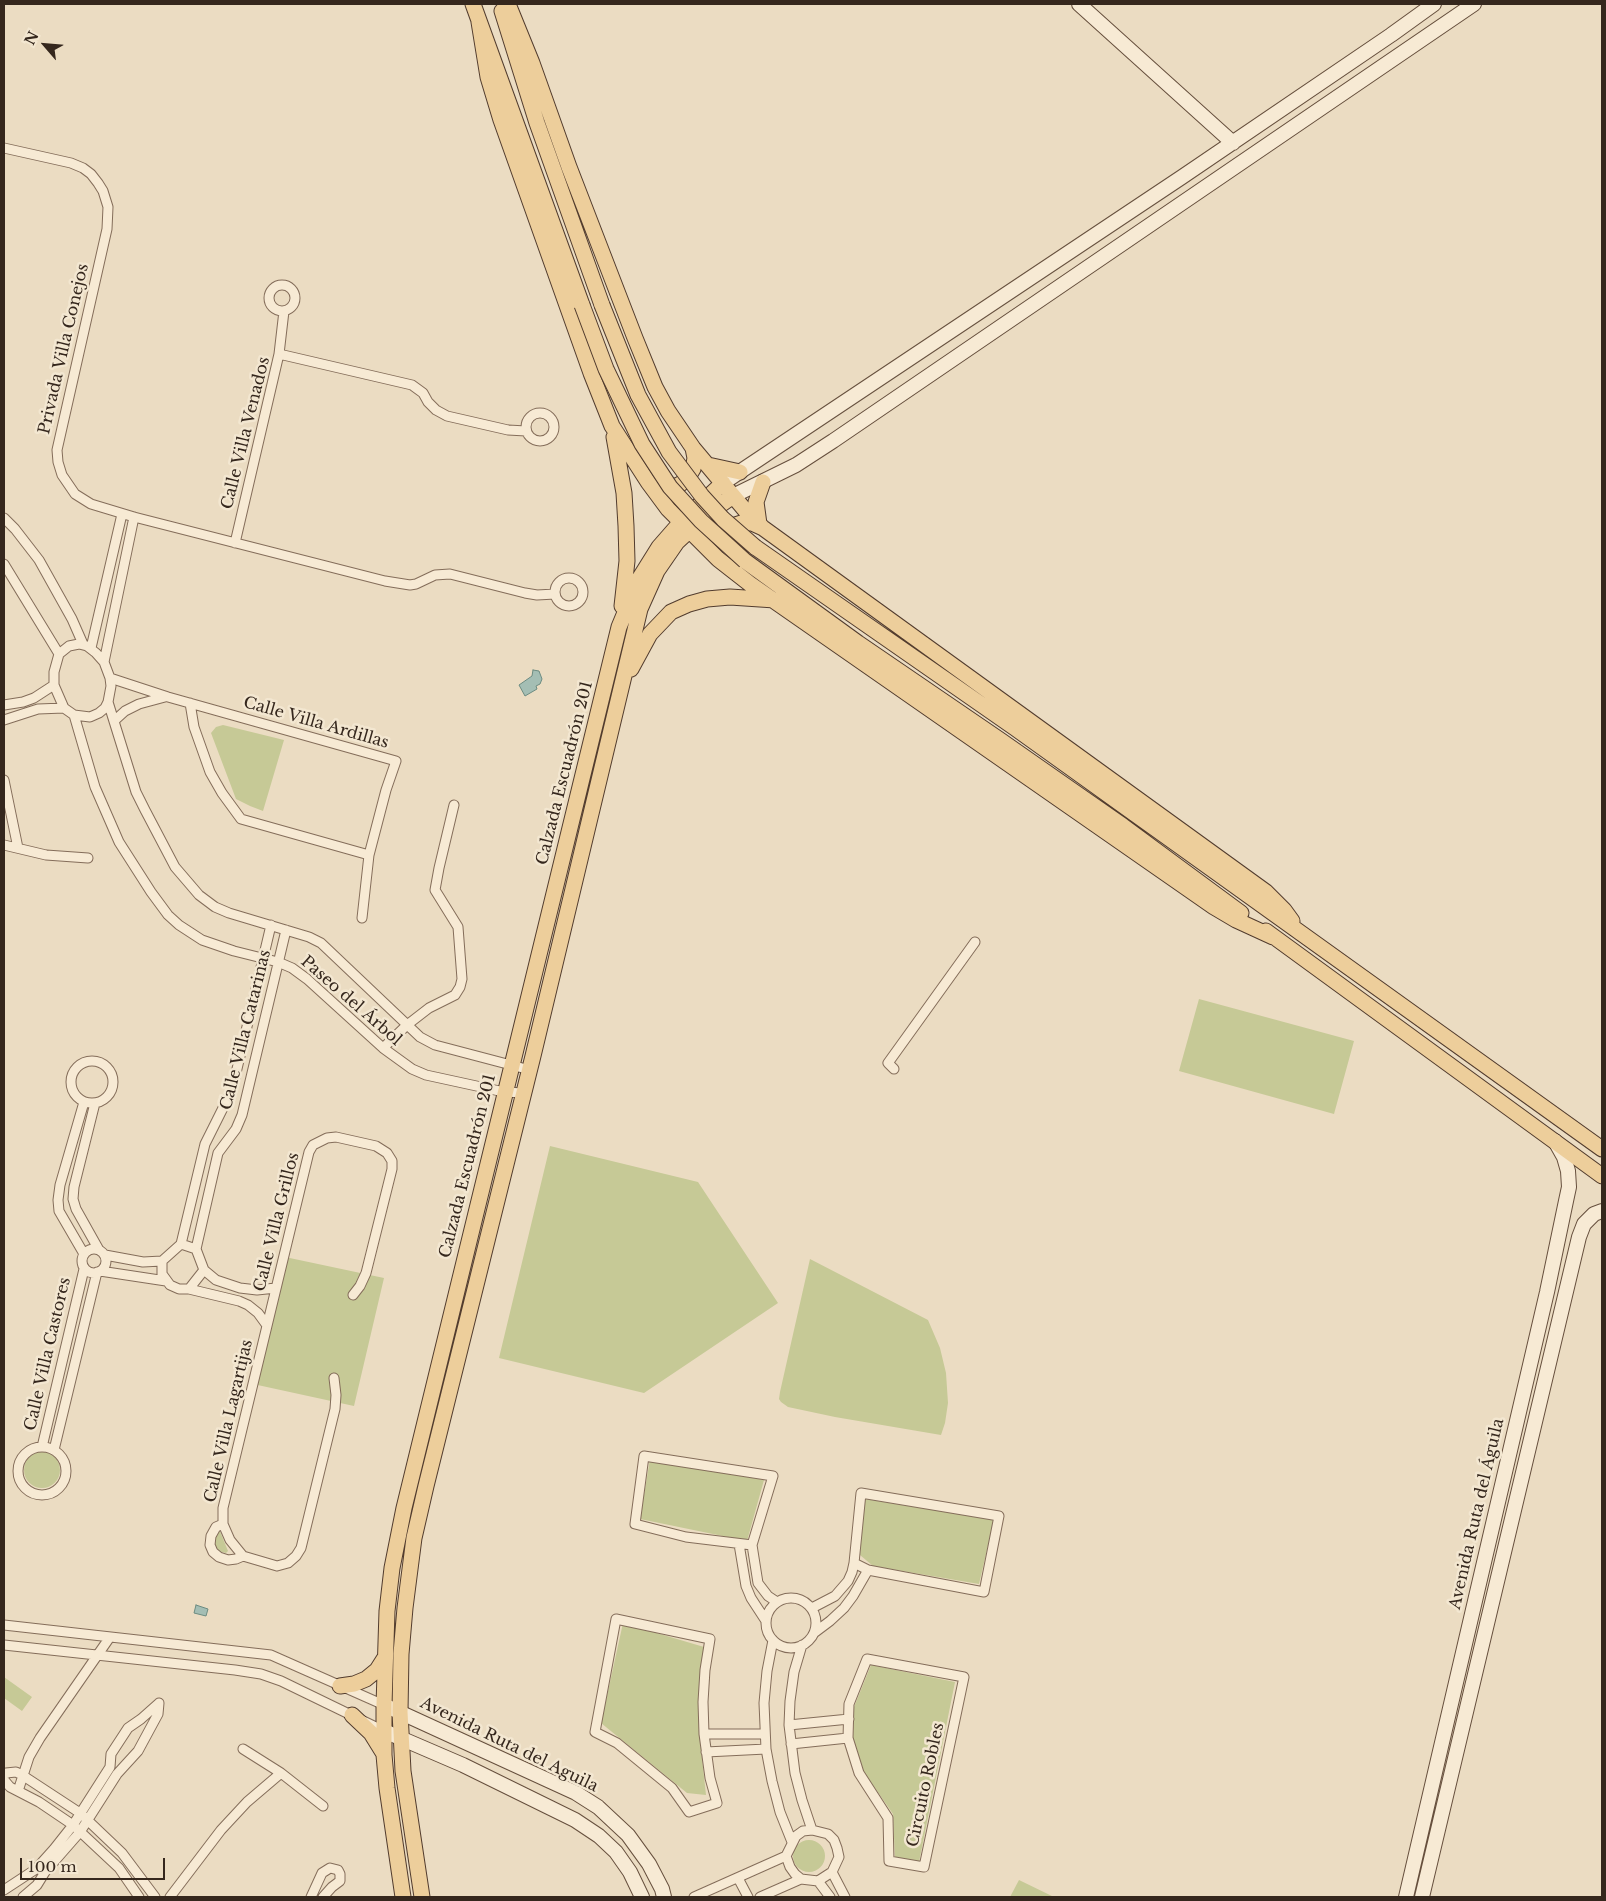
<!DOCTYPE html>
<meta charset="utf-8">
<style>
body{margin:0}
#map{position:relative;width:1606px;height:1901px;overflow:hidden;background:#ebdcc2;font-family:"Libre Baskerville",serif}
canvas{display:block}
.frame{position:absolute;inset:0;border:5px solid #35271d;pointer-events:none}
.north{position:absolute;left:20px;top:20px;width:50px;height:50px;-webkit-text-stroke:4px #f3e7d1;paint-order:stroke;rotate:297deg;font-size:14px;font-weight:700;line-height:20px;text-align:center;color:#35271d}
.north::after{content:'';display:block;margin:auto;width:18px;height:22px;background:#35271d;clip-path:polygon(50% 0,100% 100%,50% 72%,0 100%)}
.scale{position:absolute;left:20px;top:1858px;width:145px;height:22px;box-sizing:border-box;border:2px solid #35271d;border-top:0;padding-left:6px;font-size:15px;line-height:18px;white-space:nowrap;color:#35271d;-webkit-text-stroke:4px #f3e7d1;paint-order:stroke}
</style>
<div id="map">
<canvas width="1606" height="1901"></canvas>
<div class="frame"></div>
<div class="north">N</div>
<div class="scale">100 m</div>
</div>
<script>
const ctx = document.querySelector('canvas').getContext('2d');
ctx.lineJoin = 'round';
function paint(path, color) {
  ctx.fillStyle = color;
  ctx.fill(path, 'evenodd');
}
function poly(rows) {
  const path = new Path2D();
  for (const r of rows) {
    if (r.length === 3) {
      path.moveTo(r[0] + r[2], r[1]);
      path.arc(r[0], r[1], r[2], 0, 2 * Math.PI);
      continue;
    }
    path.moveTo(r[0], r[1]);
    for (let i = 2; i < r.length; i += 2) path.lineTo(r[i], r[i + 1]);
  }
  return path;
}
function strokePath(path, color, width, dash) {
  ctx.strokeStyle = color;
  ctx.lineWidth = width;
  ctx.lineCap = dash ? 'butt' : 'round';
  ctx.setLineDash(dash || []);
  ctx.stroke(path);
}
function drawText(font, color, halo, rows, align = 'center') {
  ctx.font = font + ' "Libre Baskerville",serif';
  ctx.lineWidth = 5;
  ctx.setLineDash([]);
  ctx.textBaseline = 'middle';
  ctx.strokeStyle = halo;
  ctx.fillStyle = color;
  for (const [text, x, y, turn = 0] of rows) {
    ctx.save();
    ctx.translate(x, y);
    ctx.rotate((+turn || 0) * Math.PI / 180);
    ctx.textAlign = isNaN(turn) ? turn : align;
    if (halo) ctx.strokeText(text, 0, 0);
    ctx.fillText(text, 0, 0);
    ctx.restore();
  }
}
const green = poly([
 [223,725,284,740,263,811,250,806,236,799,211,733,216,727],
 [1199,999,1354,1041,1334,1114,1179,1071],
 [550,1146,698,1182,778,1303,644,1393,499,1358],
 [285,1257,384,1278,354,1406,253,1384],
 [810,1259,928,1320,940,1348,946,1373,948,1403,945,1423,941,1435,835,1417,788,1407,781,1402,779,1399,780,1392],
 [42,1470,18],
 [650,1459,764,1480,747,1541,640,1519],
 [865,1499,994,1520,979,1584,873,1566,860,1555],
 [219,1529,228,1551,226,1553,218,1551,215,1548,213,1540],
 [623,1623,704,1647,699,1730,706,1795,687,1793,601,1723],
 [871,1665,955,1682,919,1862,895,1858,893,1814,863,1771,853,1738,854,1707],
 [4,1677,32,1697,22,1711,4,1698],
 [809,1856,16],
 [1019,1880,1054,1897,1010,1897]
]);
const water = poly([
 [533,670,539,671,542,679,540,684,536,686,537,689,525,696,519,685,532,676,533,670],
 [196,1605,208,1609,206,1616,194,1613,196,1605]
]);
const street = poly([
 [4,148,71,163,83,168,91,174,98,183,103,191,108,207,107,229,57,450,58,462,62,475,75,494,91,504,134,517,385,581,410,585,416,584,435,575,450,574,525,593,537,595,555,594],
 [282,298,13],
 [279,354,412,385,423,393,428,402,436,410,447,416,508,430,526,431],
 [540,427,14],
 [4,518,15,529,39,560,72,619,83,644],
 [235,543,279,354,284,311],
 [4,564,59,654],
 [569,592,14],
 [79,644,87,646,96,653,104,662,110,678,111,686,108,702,105,708,99,713,90,717,74,715,64,708,54,685,54,672,59,654,69,646,79,644],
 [91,648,122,514],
 [104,662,134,517],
 [110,678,168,697,396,761,386,790,369,855,362,918],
 [108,702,136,792,145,810,175,867,199,895,215,907,229,913,309,937,321,943,420,1037,435,1045,530,1070],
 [190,703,194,727,210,772,222,793,241,819,369,855],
 [4,705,23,702,34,698,54,685],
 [74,715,95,787,119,842,151,892,168,915,179,925,202,940,234,951,278,962,292,968,307,979,383,1048,412,1069,426,1075,504,1092,524,1093],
 [4,720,38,709,64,708],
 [114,721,125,711,139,704,165,697],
 [4,780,18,848],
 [4,845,46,855,88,858],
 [383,1048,407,1025,429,1008,455,995,460,987,462,979,458,927,435,890,439,868,454,805],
 [92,1082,21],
 [894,1069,888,1063,975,942],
 [95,1103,74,1187,73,1199,76,1209,99,1250],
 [181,1244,205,1144,232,1090,271,925],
 [94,1261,12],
 [196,1249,181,1244,162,1261,162,1274,170,1285,179,1289,189,1289,204,1270,196,1249,218,1153,236,1129,242,1115,286,930],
 [84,1254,59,1211,58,1200,60,1185,84,1102],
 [105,1255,143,1262,162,1261],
 [204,1270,216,1280,240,1288,257,1290,276,1288],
 [100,1271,166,1281],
 [189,1289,239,1301,248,1305,258,1313,266,1324],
 [334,1378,336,1395,335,1409,301,1548,296,1556,288,1563,277,1566,243,1556,230,1540,223,1524,223,1508,309,1152,313,1145,327,1138,336,1137,376,1146,387,1153,392,1161,392,1169,366,1273,360,1286,353,1295],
 [42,1447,84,1269],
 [42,1471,24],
 [54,1450,97,1272],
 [223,1524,216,1527,211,1536,210,1545,213,1552,219,1557,228,1560,236,1559,243,1556],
 [739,1544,746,1586,751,1598,766,1621],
 [752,1545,686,1537,635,1524,644,1456,773,1476,752,1545,758,1583,768,1596,777,1602],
 [791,1623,25],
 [812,1608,835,1596,848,1581,852,1572,854,1563,861,1493,999,1516,984,1592,868,1570,854,1563],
 [616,1619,710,1639,705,1670,703,1702,704,1734,710,1778,717,1803,689,1812,672,1788,617,1743,595,1732,616,1619],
 [4,1625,271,1655,384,1705],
 [814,1633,830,1621,844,1608,853,1596,868,1570],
 [773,1640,767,1671,764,1703,766,1749,772,1781,780,1812,792,1842],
 [4,1645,235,1670,261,1674,281,1681,384,1731],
 [802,1645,794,1672,790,1701,789,1725,795,1773,802,1800,812,1830],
 [867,1659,964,1677,924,1867,889,1861,888,1818,859,1773,848,1738,849,1704,867,1659],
 [789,1725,849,1719],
 [704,1734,765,1734],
 [791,1744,848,1738],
 [243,1749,281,1773,323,1806],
 [706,1752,766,1749],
 [4,1777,6,1773,16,1772,22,1775,80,1813,122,1853,155,1897],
 [4,1780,10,1787,39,1802,73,1825,119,1868,139,1897],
 [18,1791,29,1757,40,1738,110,1637],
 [812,1830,828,1834,834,1840,837,1848,839,1857,832,1872,818,1881,801,1879,795,1874,790,1867,786,1856,796,1836,803,1831,812,1830],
 [832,1872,845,1897],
 [738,1878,748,1897],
 [818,1881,830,1897],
 [4,1890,36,1869,54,1849,73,1825,110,1767,111,1754,128,1728,141,1719,159,1703],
 [23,1897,37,1885,45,1872,80,1832,117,1774,138,1751,158,1714,159,1703],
 [170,1897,221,1830,247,1802,281,1773],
 [311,1897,322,1873,330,1868,338,1870,340,1874,340,1881,332,1887,323,1897],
 [694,1897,786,1856],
 [760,1897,801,1879]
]);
const secondary = poly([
 [1079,4,1233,143],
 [723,483,1182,177,1391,35,1434,4],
 [733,496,796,465,833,441,1474,4],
 [384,1705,576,1793,598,1807,628,1835,649,1864,662,1889,664,1897],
 [384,1731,463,1765,575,1820,599,1836,616,1852,630,1872,642,1897],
 [1406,1897,1547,1292,1566,1201,1569,1187,1568,1171,1564,1157,1555,1141],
 [1422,1897,1579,1237,1584,1224,1594,1214,1602,1211]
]);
const primary = poly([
 [473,4,582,305],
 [508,4,532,63,569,167,635,338,655,387,668,411,693,448,745,510,762,527],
 [502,11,537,123,602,305],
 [479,22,488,77,501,120,591,373,612,426,648,482,668,509,718,559,750,584,1214,907,1236,920,1273,937],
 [614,437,624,493,626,526,627,561,622,606],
 [708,465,740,472],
 [658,487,668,488,679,485,687,479,693,469,695,458,693,448],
 [759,524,756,502,763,482],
 [723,534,729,527,741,523,752,523,763,528,1266,892,1284,910,1292,921],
 [755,547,1015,728,1602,1149],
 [745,561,858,643,1000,740,1123,826,1241,913],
 [631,669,650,634,671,612,689,604,707,599,730,597,775,600],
 [1266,931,1602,1176],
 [340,1686,354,1684,366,1679,377,1670,384,1659],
 [352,1715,371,1733,384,1754],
 [403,1897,387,1788,384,1755,384,1705,387,1611,392,1568,404,1508,619,627,639,579,659,547,680,523,723,483],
 [422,1897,403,1771,400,1712,401,1654,405,1608,414,1538,426,1486,533,1056,640,609,657,571,677,542,706,515,733,496]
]);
const primaryBridge = poly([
 [582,305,606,369,642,444,670,487,701,521,745,561],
 [602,305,638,395,669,452,702,496,723,519,755,547]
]);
const streetNames = [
 ["Privada Villa Conejos",64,349,-77],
 ["Calle Villa Venados",246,433,-76],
 ["Calle Villa Ardillas",316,723,16],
 ["Calzada Escuadrón 201",565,773,-76],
 ["Paseo del Árbol",351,1001,41],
 ["Calle Villa Catarinas",246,1030,-76],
 ["Calzada Escuadrón 201",468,1166,-76],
 ["Calle Villa Grillos",277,1222,-76],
 ["Calle Villa Castores",48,1354,-77],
 ["Calle Villa Lagartijas",229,1421,-77],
 ["Avenida Ruta del Águila",1477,1514,-77],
 ["Avenida Ruta del Aguila",509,1745,26],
 ["Circuito Robles",926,1785,-78]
];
paint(green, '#c6c996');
paint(water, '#a4beb4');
strokePath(water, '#6c8b81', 1);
strokePath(street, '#846d5a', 11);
strokePath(secondary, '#664f3d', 16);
strokePath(primary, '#523c2e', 17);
strokePath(street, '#f7ead4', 9);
strokePath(secondary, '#f7ead4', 14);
strokePath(primary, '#edce9b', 15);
strokePath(primaryBridge, '#523c2e', 17, []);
strokePath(primaryBridge, '#edce9b', 15);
drawText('16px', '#35271d', '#f3e7d1', streetNames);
</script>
